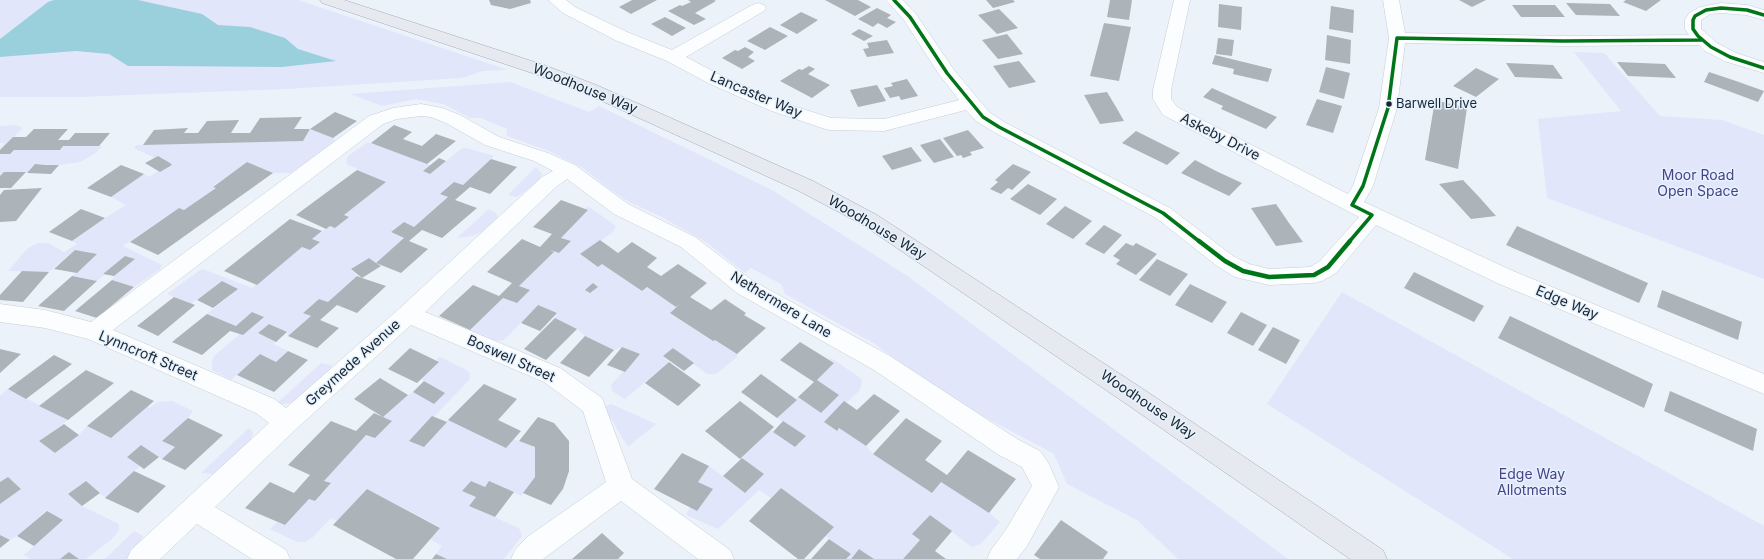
<!DOCTYPE html>
<style>
body{margin:0}
canvas{display:block;background:#ebf2f9}
</style>
<canvas width="1764" height="559"></canvas>
<script>
const ctx = document.querySelector('canvas').getContext('2d');
ctx.lineJoin = 'round';
function paint(path, color) {
  ctx.fillStyle = color;
  ctx.fill(path, 'evenodd');
}
function poly(rows) {
  const path = new Path2D();
  for (const r of rows) {
    path.moveTo(r[0], r[1]);
    for (let i = 2; i < r.length; i += 2) path.lineTo(r[i], r[i + 1]);
  }
  return path;
}
function strokePath(path, color, width, dash) {
  ctx.strokeStyle = color;
  ctx.lineWidth = width;
  ctx.lineCap = dash ? 'butt' : 'round';
  ctx.setLineDash(dash || []);
  ctx.stroke(path);
}
function drawText(font, color, halo, rows, align = 'center') {
  ctx.font = font + ' Inter,sans-serif';
  ctx.lineWidth = 3;
  ctx.setLineDash([]);
  ctx.textBaseline = 'middle';
  ctx.strokeStyle = halo;
  ctx.fillStyle = color;
  for (const [text, x, y, turn = 0] of rows) {
    ctx.save();
    ctx.translate(x, y);
    ctx.rotate((+turn || 0) * Math.PI / 180);
    ctx.textAlign = isNaN(turn) ? turn : align;
    if (halo) ctx.strokeText(text, 0, 0);
    ctx.fillText(text, 0, 0);
    ctx.restore();
  }
}
const green = poly([
 [0,0,298,0,508,70,483,71,462,78,287,89,78,97,0,97],
 [1574,52,1604,53,1660,116,1722,120,1764,135,1764,279,1547,198,1538,119,1621,111],
 [510,82,589,112,599,106,772,190,906,275,1288,559,1178,559,1137,520,1067,484,1054,454,947,397,875,344,785,294,781,284,751,268,745,273,706,242,660,216,629,202,608,188,583,168,551,152,507,136,507,129,481,118,470,118,443,104,416,99,382,106,350,94],
 [14,125,22,127,22,129,0,150,0,148,5,143,0,143,0,126],
 [310,129,333,138,335,141,291,173,273,173,247,162,213,186,216,188,184,210,179,208,123,246,162,265,160,269,134,287,112,280,114,276,134,259,125,256,97,281,72,276,76,273,75,250,49,272,8,271,27,249,38,243,48,243,64,252,77,244,72,241,105,218,126,205,111,197,144,174,149,177,158,171,160,172,172,165,158,156,155,158,144,153,134,148,136,145,303,141],
 [368,142,431,165,423,171,430,174,461,149,466,148,494,156,463,185,454,182,440,194,448,197,414,227,404,222,391,232,404,239,376,263,369,258,351,269,357,276,328,302,319,299,303,312,311,316,288,336,287,332,269,324,258,333,276,342,273,344,288,351,276,362,260,354,231,380,212,370,212,362,214,356,240,334,243,335,263,316,252,312,237,326,207,314,238,289,222,281,191,304,167,294,199,271,203,269,252,288,302,247,310,250,320,242,312,239,330,226,335,228,349,217,344,215,386,182,357,170,357,168,348,165,346,162,348,156],
 [63,146,102,146,96,153,80,162,59,165,35,164,28,172,4,172,0,176,0,154,14,150,60,150],
 [536,167,542,174,538,182,517,197,508,195],
 [588,206,616,226,613,232,580,255,598,267,602,264,642,291,647,287,676,307,670,313,712,341,715,340,737,354,737,357,716,374,707,374,673,348,663,356,669,362,625,399,612,391,611,385,639,354,622,347,614,350,585,336,577,329,555,318,557,313,538,305,504,340,495,341,470,330,503,298,517,303,530,290,519,286,554,252,559,253,571,242,561,238,588,210,586,209],
 [489,209,496,213,498,217,490,228,473,236,457,238],
 [1342,292,1764,526,1764,559,1513,559,1267,404],
 [440,357,468,371,470,375,469,380,434,417,432,416,410,441,424,447,448,420,465,428,513,439,535,447,535,477,521,496,489,481,485,487,471,481,462,491,476,497,469,506,519,528,522,536,504,559,447,559,436,554,442,546,430,539,440,527,367,489,337,521,331,518,313,537,305,542,297,542,270,529,277,522,285,525,309,499,315,501,331,484,324,481,366,435,375,438,391,421,383,417,408,395,413,392,434,404,445,393,421,379,439,362,436,360],
 [831,358,859,377,862,381,860,390,846,403,844,402,824,422,836,431,839,428,866,446,873,454,932,493,941,482,989,513,1000,522,981,544,972,547,930,515,913,534,920,540,903,559,874,559,859,549,851,559,846,559,850,554,826,536,834,527,781,488,771,498,759,490,718,529,686,515,690,507,712,489,698,482,709,466,745,493,764,474,742,458,771,430,795,447,806,436,777,418,798,397,821,413,839,395,817,380,834,363,830,360],
 [321,363,331,365,332,368,298,399,291,403,275,405],
 [8,389,68,420,39,441,55,453,79,435,87,426,111,438,148,406,149,408,158,402,172,401,193,411,188,418,162,441,175,447,162,459,141,445,127,456,140,466,105,498,86,481,68,494,82,506,119,524,119,530,112,539,86,559,79,559,69,552,60,559,31,559,24,555,63,520,46,511,17,536,10,540,0,535,0,504,21,489,8,477,0,482,0,396],
 [611,404,656,424,628,447,604,407],
 [249,428,253,432,251,442,223,469,213,474,201,473],
 [134,531,143,536,140,546,127,559,105,559]
]);
const water = poly([
 [54,0,138,0,202,14,218,25,250,27,285,38,298,49,336,61,282,67,162,66,128,66,109,54,76,51,0,57,0,39,48,2]
]);
const building = poly([
 [489,0,530,0,531,3,510,9,491,5],
 [632,0,657,0,631,14,619,7],
 [688,0,714,0,716,1,695,13,706,19,694,25,668,11,680,5,682,6,691,2],
 [825,0,858,0,871,7,855,16],
 [986,0,1013,0,1015,2,993,8],
 [1110,0,1132,0,1129,20,1107,17],
 [1459,0,1486,0,1472,7],
 [1626,0,1661,0,1646,11,1623,2],
 [1566,3,1610,4,1620,16,1576,15],
 [1219,4,1242,7,1241,30,1218,27],
 [1512,5,1555,5,1565,17,1521,17],
 [1331,6,1354,10,1353,33,1329,29],
 [877,8,891,15,887,18,896,22,887,28,878,23,873,27,858,19],
 [999,9,1018,28,997,34,978,15],
 [801,12,818,20,797,34,780,25],
 [665,17,686,28,672,36,651,24],
 [1104,23,1131,27,1119,81,1090,76],
 [770,27,788,36,765,50,747,41],
 [859,29,873,36,864,41,851,34],
 [1007,34,1023,54,998,59,982,40],
 [1327,35,1351,40,1350,64,1325,60],
 [1218,38,1234,40,1232,56,1216,54],
 [887,40,894,53,867,57,863,49,869,48,867,43],
 [745,47,754,52,748,57,755,61,742,69,722,58,735,50,738,51],
 [1215,55,1272,69,1268,82,1233,74,1234,69,1212,64],
 [1019,61,1036,82,1009,88,993,66],
 [1617,62,1665,64,1676,78,1628,76],
 [1506,63,1553,65,1563,79,1515,77],
 [809,66,815,69,808,74,830,85,812,98,780,81,799,69,802,70],
 [1326,67,1350,73,1344,99,1319,92],
 [1476,68,1499,79,1476,97,1453,86],
 [1709,72,1736,81,1764,91,1758,102,1704,82],
 [907,79,918,96,901,100,899,96,890,98,884,88,893,86,891,83],
 [877,85,886,101,858,107,850,90],
 [1212,88,1232,97,1277,117,1266,129,1221,109,1223,106,1203,97],
 [1107,92,1116,107,1124,121,1100,124,1084,95],
 [1317,99,1342,106,1333,133,1306,125],
 [1435,100,1467,108,1458,169,1425,160],
 [335,112,357,121,333,138,310,129],
 [302,117,294,129,310,129,303,141,143,145,154,130,188,128,184,133,198,133,207,121,239,120,231,133,250,133,260,118],
 [394,125,412,132,403,139,422,146,436,134,456,141,427,164,371,143],
 [34,129,68,129,58,140,69,140,75,133,110,133,99,146,63,146,60,150,14,150,10,154,0,154,0,150,13,137,26,137],
 [968,130,984,148,970,152,972,155,963,158,961,155,957,156,943,138],
 [1136,131,1180,153,1167,165,1122,143],
 [940,139,954,157,934,163,920,145],
 [911,147,922,161,892,170,882,156],
 [158,156,170,163,172,165,160,172,145,163],
 [439,158,446,161,430,174,423,171],
 [491,159,517,167,490,194,470,187,455,200,477,208,442,238,422,230,409,241,428,249,401,273,376,263,381,266,362,278,386,286,357,313,337,305,320,320,339,328,317,348,288,336,311,316,303,313,319,299,328,302,357,276,362,278,351,269,369,258,376,263,404,238,391,232,404,222,414,227,448,197,440,194,454,182,463,185],
 [1195,160,1218,172,1242,183,1229,196,1181,173],
 [247,162,273,173,158,255,130,242,179,208,184,210,216,188,213,187],
 [35,164,46,165,59,165,51,174,27,173],
 [1013,164,1031,172,1012,190,1008,188,1001,194,990,189,998,182,995,180],
 [121,165,144,174,111,197,87,188],
 [357,170,386,182,344,215,349,217,335,228,330,226,326,229,296,215],
 [4,172,26,172,11,188,0,188,0,176],
 [1463,180,1480,198,1496,216,1471,219,1439,184],
 [1028,184,1057,199,1040,215,1010,199],
 [42,188,16,221,0,222,0,195,4,190],
 [561,200,588,210,561,238,571,241,559,253,550,250,554,252,519,286,530,290,517,303,503,298,470,330,439,316,473,285,499,296,512,283,487,272,522,239,540,247,552,234,533,227],
 [1276,204,1289,223,1303,242,1276,246,1251,208],
 [1065,206,1092,221,1073,239,1046,224],
 [81,209,105,218,72,241,49,232],
 [290,219,322,231,312,239,320,242,310,250,302,247,257,285,224,271],
 [1104,225,1122,235,1104,254,1085,244],
 [1517,226,1648,283,1639,303,1506,245],
 [600,240,618,253,632,242,657,258,647,267,661,276,678,264,707,283,690,297,711,310,725,299,746,313,744,315,766,328,737,354,715,340,713,341,670,313,680,304,676,307,647,287,642,291,602,264,598,267,580,254],
 [1126,243,1133,246,1136,243,1157,254,1136,275,1116,264,1120,260,1113,256],
 [75,250,97,254,77,273,54,269],
 [125,256,135,259,114,276,103,274],
 [1157,259,1188,274,1170,296,1139,280],
 [22,271,49,272,23,302,0,300,0,295],
 [1414,272,1484,306,1474,322,1404,288],
 [72,276,97,281,64,311,38,306],
 [112,280,134,287,97,318,75,311],
 [222,281,238,289,213,308,197,300],
 [593,283,598,287,590,293,585,290],
 [1190,284,1227,302,1212,323,1175,305],
 [1662,290,1742,322,1738,340,1657,307],
 [174,297,195,305,158,336,137,326],
 [538,305,557,313,540,331,521,323],
 [252,312,264,317,243,335,230,331,202,355,172,342,207,314,236,326],
 [1241,312,1267,325,1253,346,1227,333],
 [1510,316,1653,384,1644,408,1498,338],
 [555,318,577,329,546,360,524,349],
 [269,324,287,332,276,342,258,333],
 [1273,327,1300,340,1286,364,1258,350],
 [585,336,614,350,589,377,560,363],
 [800,342,834,363,817,380,839,395,821,413,798,397,814,382,780,360],
 [622,347,640,354,625,372,607,365],
 [410,348,439,362,417,383,388,369],
 [673,348,694,363,684,371,663,356],
 [0,349,21,354,0,373],
 [288,351,308,360,274,392,237,375,260,354,276,362],
 [54,355,72,364,26,399,8,389],
 [669,362,701,385,678,406,645,383],
 [86,370,114,383,68,420,39,406],
 [761,374,797,400,777,418,741,392],
 [380,378,408,395,383,417,392,421,375,438,366,435,324,481,331,483,315,501,309,499,285,525,245,508,270,482,294,493,310,475,288,465,331,421,356,431,374,413,383,417,354,399],
 [424,381,445,393,434,404,413,392],
 [484,384,517,399,498,420,521,431,506,448,448,420],
 [131,390,154,401,111,438,87,426],
 [1670,391,1757,429,1753,451,1664,411],
 [874,394,900,411,866,446,839,428,837,431,824,422,844,401,857,410],
 [740,401,774,427,740,459,705,431],
 [432,416,447,422,424,447,409,441],
 [538,417,554,423,569,441,569,471,563,489,551,505,523,493,535,477,535,447,519,441],
 [188,418,223,435,185,470,162,459,175,447,162,441],
 [906,418,942,441,925,460,947,475,968,450,1016,479,989,513,941,482,932,493,873,454],
 [783,421,806,436,795,447,773,432],
 [64,424,79,435,55,453,39,441],
 [141,445,159,457,144,469,127,457],
 [682,453,709,466,698,482,713,489,697,511,654,489],
 [742,458,764,474,745,493,723,476],
 [134,471,166,486,138,513,105,498],
 [8,477,21,489,0,504,0,482],
 [86,481,100,493,82,506,68,494],
 [471,481,485,487,489,481,514,492,495,517,469,506,476,497,462,491],
 [781,488,834,527,804,559,798,559,749,521],
 [367,489,440,528,413,559,396,559,333,525],
 [47,511,63,520,34,546,17,536],
 [930,515,952,531,935,551,946,559,903,559,920,540,912,534],
 [1061,520,1108,552,1103,559,1040,559,1034,555],
 [602,533,624,553,618,559,572,559],
 [0,535,10,540,0,548],
 [829,539,851,554,846,559,811,559],
 [859,549,874,559,851,559],
 [69,552,79,559,60,559],
 [436,554,447,559,432,559]
]);
const street = poly([
 [548,0,566,0,575,7,627,32,672,50,752,5,758,3,764,5,766,8,764,11,686,57,720,75,781,102,831,118,884,119,959,100,938,73,904,20,886,0,903,0,916,14,954,70,990,113,1006,123,1170,208,1233,256,1249,264,1269,269,1310,267,1320,261,1359,217,1163,115,1153,99,1153,90,1174,0,1190,0,1171,90,1171,99,1177,107,1348,194,1353,186,1379,108,1389,38,1383,0,1399,0,1405,33,1563,36,1689,35,1685,29,1685,20,1689,13,1700,7,1721,3,1747,5,1764,10,1764,20,1746,15,1721,13,1710,14,1701,20,1701,29,1717,43,1736,53,1764,62,1764,73,1724,61,1705,51,1699,45,1563,46,1405,43,1397,108,1373,186,1364,202,1513,271,1764,374,1764,394,1497,283,1376,225,1336,273,1322,281,1314,283,1269,285,1235,277,1217,266,1156,218,992,131,976,121,966,110,884,131,829,130,822,128,769,110,708,83,667,61,615,40,563,13,548,0],
 [421,104,442,108,460,115,499,137,548,153,575,165,628,204,695,237,753,281,890,356,1017,439,1040,451,1049,464,1059,487,1027,546,1017,559,987,559,991,550,1007,528,1032,486,1022,467,999,455,874,370,737,293,681,247,614,214,567,179,556,187,425,312,560,368,602,398,632,479,730,550,734,559,698,559,621,501,543,559,511,559,515,550,527,537,606,482,583,411,544,382,411,325,295,430,215,507,286,550,290,559,252,559,197,524,160,559,127,559,131,550,269,423,256,413,88,339,45,328,0,322,0,304,45,310,91,322,369,116,393,108,421,104],
 [421,116,431,117,446,123,485,145,534,161,553,171,542,177,400,308,286,408,274,399,113,330,383,124,397,119,421,116]
]);
const primary = poly([
 [320,0,344,0,544,65,594,84,813,181,877,215,1143,389,1383,550,1387,559,1350,559,1125,403,863,225,799,191,582,92,532,73,322,3,320,0]
]);
const bus1Far1 = poly([
 [894,0,910,17,947,73,983,117,999,127,1163,213,1200,242],
 [1764,15,1747,10,1721,8,1706,10,1695,16,1693,20,1693,29,1698,36,1711,47,1730,57,1764,68],
 [1349,242,1372,215,1352,205,1363,186,1388,108,1397,38,1563,41,1702,40]
]);
const bus1 = poly([
 [1199,241,1225,261,1243,271,1269,277,1314,275,1328,267,1350,241]
]);
const markers = [
 [1389,104,3.5,"#1b232b"]
];
const busNames = [
 ["Barwell Drive",1396,104]
];
const streetNames = [
 ["Woodhouse Way",585,89,22],
 ["Lancaster Way",756,95,23],
 ["Askeby Drive",1220,137,27],
 ["Woodhouse Way",877,228,31],
 ["Edge Way",1567,303,23],
 ["Nethermere Lane",781,305,31],
 ["Lynncroft Street",148,356,23],
 ["Boswell Street",511,359,24],
 ["Greymede Avenue",353,363,-42],
 ["Woodhouse Way",1148,405,34]
];
const parkNames = [
 ["Moor Road",1698,176],
 ["Open Space",1698,192],
 ["Edge Way",1532,475],
 ["Allotments",1532,491]
];
paint(green, '#e2e6fb');
paint(water, '#9ad0dc');
paint(building, '#acb4b9');
strokePath(street, '#c6cdd4', 1);
strokePath(primary, '#a4acb9', 1);
paint(street, '#fcfdfe');
paint(primary, '#e6eaf0');
strokePath(bus1Far1, '#007517', 3.5);
strokePath(bus1, '#007517', 4.5);
for (const [x, y, r, color] of markers) {
  const dot = new Path2D();
  dot.arc(x, y, r, 0, 2 * Math.PI);
  ctx.fillStyle = color;
  ctx.fill(dot);
  strokePath(dot, '#e5f2ff', 1.5);
}
drawText('13px', '#1b232b', '#e5f2ff', busNames, 'left');
drawText('14px', '#1b232b', '#e5f2ff', streetNames);
drawText('14px', '#494284', '#e5f2ff', parkNames);
</script>
